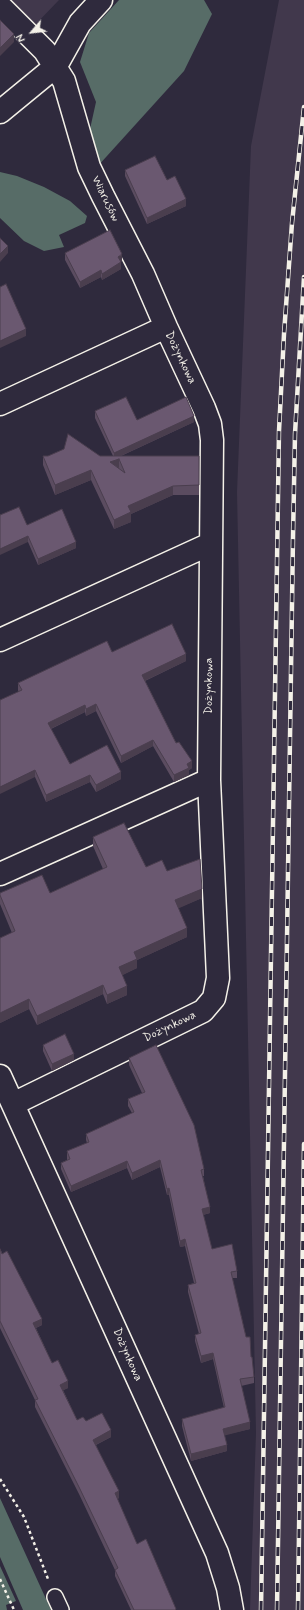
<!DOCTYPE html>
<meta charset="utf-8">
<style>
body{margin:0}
#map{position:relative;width:304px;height:1610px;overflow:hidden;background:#2f2a3d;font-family:Mynerve,sans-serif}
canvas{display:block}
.north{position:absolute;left:12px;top:12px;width:40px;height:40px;-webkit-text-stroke:3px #2f2a3d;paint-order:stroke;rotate:242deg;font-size:11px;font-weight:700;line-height:16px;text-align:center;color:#f4f1e8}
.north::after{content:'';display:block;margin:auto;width:14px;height:18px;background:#f4f1e8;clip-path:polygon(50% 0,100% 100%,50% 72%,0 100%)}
</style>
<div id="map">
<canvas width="304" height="1610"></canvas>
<div class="north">N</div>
</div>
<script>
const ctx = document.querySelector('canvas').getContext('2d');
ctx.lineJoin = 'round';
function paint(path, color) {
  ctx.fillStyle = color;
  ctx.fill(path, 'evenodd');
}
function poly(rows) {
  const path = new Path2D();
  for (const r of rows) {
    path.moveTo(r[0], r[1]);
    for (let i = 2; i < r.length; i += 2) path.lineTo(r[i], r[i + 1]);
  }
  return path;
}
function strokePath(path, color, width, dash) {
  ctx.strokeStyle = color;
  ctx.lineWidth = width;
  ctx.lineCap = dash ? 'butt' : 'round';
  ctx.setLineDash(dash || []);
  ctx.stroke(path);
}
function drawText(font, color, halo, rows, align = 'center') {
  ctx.font = font + ' Mynerve,sans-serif';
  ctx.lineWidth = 3.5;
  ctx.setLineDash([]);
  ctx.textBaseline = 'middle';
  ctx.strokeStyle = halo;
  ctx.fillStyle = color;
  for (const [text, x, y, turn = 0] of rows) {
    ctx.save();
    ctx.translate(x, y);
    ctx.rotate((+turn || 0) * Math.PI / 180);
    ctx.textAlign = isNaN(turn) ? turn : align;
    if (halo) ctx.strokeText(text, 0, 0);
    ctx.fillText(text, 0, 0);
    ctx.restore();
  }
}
const built = poly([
 [5,0,59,0,33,27],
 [279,0,304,0,304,1610,250,1610,256,1433,237,492,251,146]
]);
const green = poly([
 [119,0,204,0,212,14,184,71,97,167,88,138,96,102,80,62,89,33],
 [0,172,17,176,44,187,70,201,87,216,85,223,59,235,64,247,44,251,24,241,0,218],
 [0,1498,51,1610,23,1610,0,1557],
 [0,1566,16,1601,6,1605,7,1610,0,1610]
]);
const path = poly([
 [0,1479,24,1517,48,1579],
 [0,1579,14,1610]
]);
const lane = poly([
 [55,1597,61,1610]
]);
const street = poly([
 [0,6,45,51,64,81,89,167,103,196,143,274,166,327,204,408,210,424,212,440,209,780,218,978,214,998,203,1011,13,1104],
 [0,112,56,66,80,23,101,0],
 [0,404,166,327],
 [0,640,210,544],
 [0,874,209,780],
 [0,1076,217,1553,228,1588,232,1610]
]);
const rail = poly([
 [261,1610,279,431,284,334,292,223,304,107],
 [277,1610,293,537,295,434,304,277],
 [298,1610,304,1144]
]);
const wall = poly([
 [125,170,167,180,186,206,147,224,125,176],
 [65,253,122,261,120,262,121,269,102,280,101,277,80,288,65,260],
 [95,411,137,420,194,422,121,456,199,456,199,495,173,495,131,514,131,522,114,529,91,480,55,495,43,465,43,456,113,456,95,418],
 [0,515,27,525,76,548,38,565,28,542],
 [112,652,186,661,145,681,176,743,192,768,189,770,189,775,174,782,153,746,121,763,96,711,86,716,85,712,51,729,70,764,121,779,96,792,90,782,46,802,35,777,18,690,18,683],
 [93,837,146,867,167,871,202,898,178,908,187,937,137,960,137,968,122,975,127,995,107,1004,103,994,37,1025,29,1009,0,1023,0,938,12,933,0,904,0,893,50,893,103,869,93,846],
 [43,1045,74,1060,52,1071,43,1051],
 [129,1058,204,1169,204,1176,203,1176,210,1213,203,1215,212,1249,237,1271,237,1278,232,1278,251,1357,254,1377,254,1383,241,1386,250,1429,224,1435,227,1451,191,1461,182,1426,182,1419,224,1408,213,1359,201,1363,195,1341,195,1335,199,1334,188,1292,188,1285,194,1283,185,1246,180,1247,169,1195,167,1195,160,1167,132,1180,127,1168,71,1192,61,1169,61,1163,67,1160,67,1151,87,1143,86,1140,86,1134,132,1113,128,1106,128,1099,142,1093,129,1065],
 [0,1249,42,1325,36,1328,52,1363,68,1388,63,1390,77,1420,86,1421,111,1437,96,1445,119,1498,117,1499,137,1544,176,1610,131,1610,115,1576,115,1570,79,1494,35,1407,35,1400,0,1328]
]);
const shadedWall = poly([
 [14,34,14,42,0,56,0,48],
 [186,199,186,206,147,224,147,218],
 [8,246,8,253,0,262,0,254],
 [122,254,122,261,118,263,118,257],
 [121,262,121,269,102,280,102,274],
 [101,270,101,277,80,288,80,282],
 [26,329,26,336,0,348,0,341],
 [194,416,194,422,114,459,114,453],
 [119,459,119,468,110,462],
 [91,470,91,480,55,495,55,485],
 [173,486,173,495,131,514,131,522,114,529,114,520,128,506],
 [28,536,28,542,0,555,0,549],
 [76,542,76,548,38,565,38,559],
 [186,654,186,661,142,682,142,675],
 [96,704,96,711,86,716,86,709],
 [85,705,85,712,48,730,48,723],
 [153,740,153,746,121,763,121,756],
 [192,761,192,768,189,770,189,775,174,782,174,775,187,764],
 [35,770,35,777,0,794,0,787],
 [121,772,121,779,96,792,96,785],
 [90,775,90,782,46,802,46,795],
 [202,889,202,898,175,910,175,900],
 [187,928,187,937,137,960,137,968,119,977,119,967,134,952],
 [103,985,103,994,37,1025,37,1016],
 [127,986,127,995,107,1004,107,995],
 [29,999,29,1009,0,1023,0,1013],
 [74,1054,74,1060,52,1071,52,1064],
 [160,1160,160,1167,132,1180,132,1173],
 [127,1161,127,1168,71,1192,71,1186],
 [169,1188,169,1195,167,1195,167,1189],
 [210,1207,210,1213,202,1215,202,1209],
 [185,1239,185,1246,180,1247,180,1241],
 [42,1319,42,1325,33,1329,33,1323],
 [213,1353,213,1359,201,1363,201,1356],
 [68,1381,68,1388,60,1392,60,1385],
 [250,1422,250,1429,223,1436,223,1429],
 [111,1430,111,1437,93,1446,93,1440],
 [227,1445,227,1451,191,1461,191,1454],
 [119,1491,119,1498,115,1500,115,1493]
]);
const building = poly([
 [0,20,14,34,0,48,0,20],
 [155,156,167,180,175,176,186,199,147,218,125,170,155,156],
 [110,230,122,254,118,257,121,262,102,274,101,270,80,282,65,253,110,230],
 [0,238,8,246,0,254,0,238],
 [6,284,26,329,0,341,0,287,6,284],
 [126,397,137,420,186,397,194,416,114,453,95,411,126,397],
 [68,434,100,456,199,456,199,485,173,486,128,506,131,512,114,520,91,470,55,485,43,456,48,456,64,449,68,434],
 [119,459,125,473,110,462,119,459],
 [19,507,27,525,62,509,76,542,38,559,28,536,0,549,0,514,0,515,19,507],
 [172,624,186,654,142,675,176,743,179,742,192,761,187,764,189,768,174,775,153,740,121,756,96,704,86,709,85,705,48,723,70,764,107,745,121,772,96,785,90,775,46,795,35,770,0,787,0,700,22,690,18,683,107,641,112,652,172,624],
 [124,823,146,867,162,860,167,871,200,859,202,889,175,900,187,928,134,952,137,959,119,967,127,986,107,995,103,985,37,1016,29,999,0,1013,0,938,15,931,0,895,0,893,42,875,50,893,107,867,93,837,124,823],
 [65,1034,74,1054,52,1064,43,1045,65,1034],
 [156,1045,194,1125,204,1169,201,1170,210,1207,202,1209,212,1249,232,1244,237,1271,231,1272,246,1337,250,1337,251,1357,252,1357,254,1377,240,1379,250,1422,223,1429,227,1445,191,1454,182,1419,225,1407,213,1353,201,1356,195,1335,201,1333,188,1285,196,1283,185,1239,180,1241,169,1188,167,1189,160,1160,132,1173,127,1161,71,1186,61,1163,70,1159,67,1151,89,1142,86,1134,134,1112,128,1099,145,1092,129,1058,156,1045],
 [0,1249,2,1254,7,1251,42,1319,33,1323,52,1363,58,1360,68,1381,60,1385,77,1420,83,1417,86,1421,102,1413,111,1430,93,1440,119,1491,115,1493,137,1544,146,1539,176,1609,175,1610,134,1610,115,1570,118,1568,79,1487,35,1400,38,1399,0,1321,0,1249]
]);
const streetNames = [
 ["Wiarusów",105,199,64],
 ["Dożynkowa",180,358,64],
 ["Dożynkowa",209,686,-90],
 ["Dożynkowa",170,1027,-26],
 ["Dożynkowa",127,1355,66]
];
paint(built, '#41384c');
paint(green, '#576c67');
strokePath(lane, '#f4f1e8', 18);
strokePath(street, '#f4f1e8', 25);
strokePath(path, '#f4f1e8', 2.5, [3, 3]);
strokePath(lane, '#2f2a3d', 15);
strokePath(street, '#2f2a3d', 22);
strokePath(rail, '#f4f1e8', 4.5);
strokePath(rail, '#2f2a3d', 3, [9]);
paint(wall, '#5b4c60');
paint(shadedWall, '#4a3e4e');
paint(building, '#6a5870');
strokePath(building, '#4a3e4e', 1);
drawText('12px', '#f4f1e8', '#2f2a3d', streetNames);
</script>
